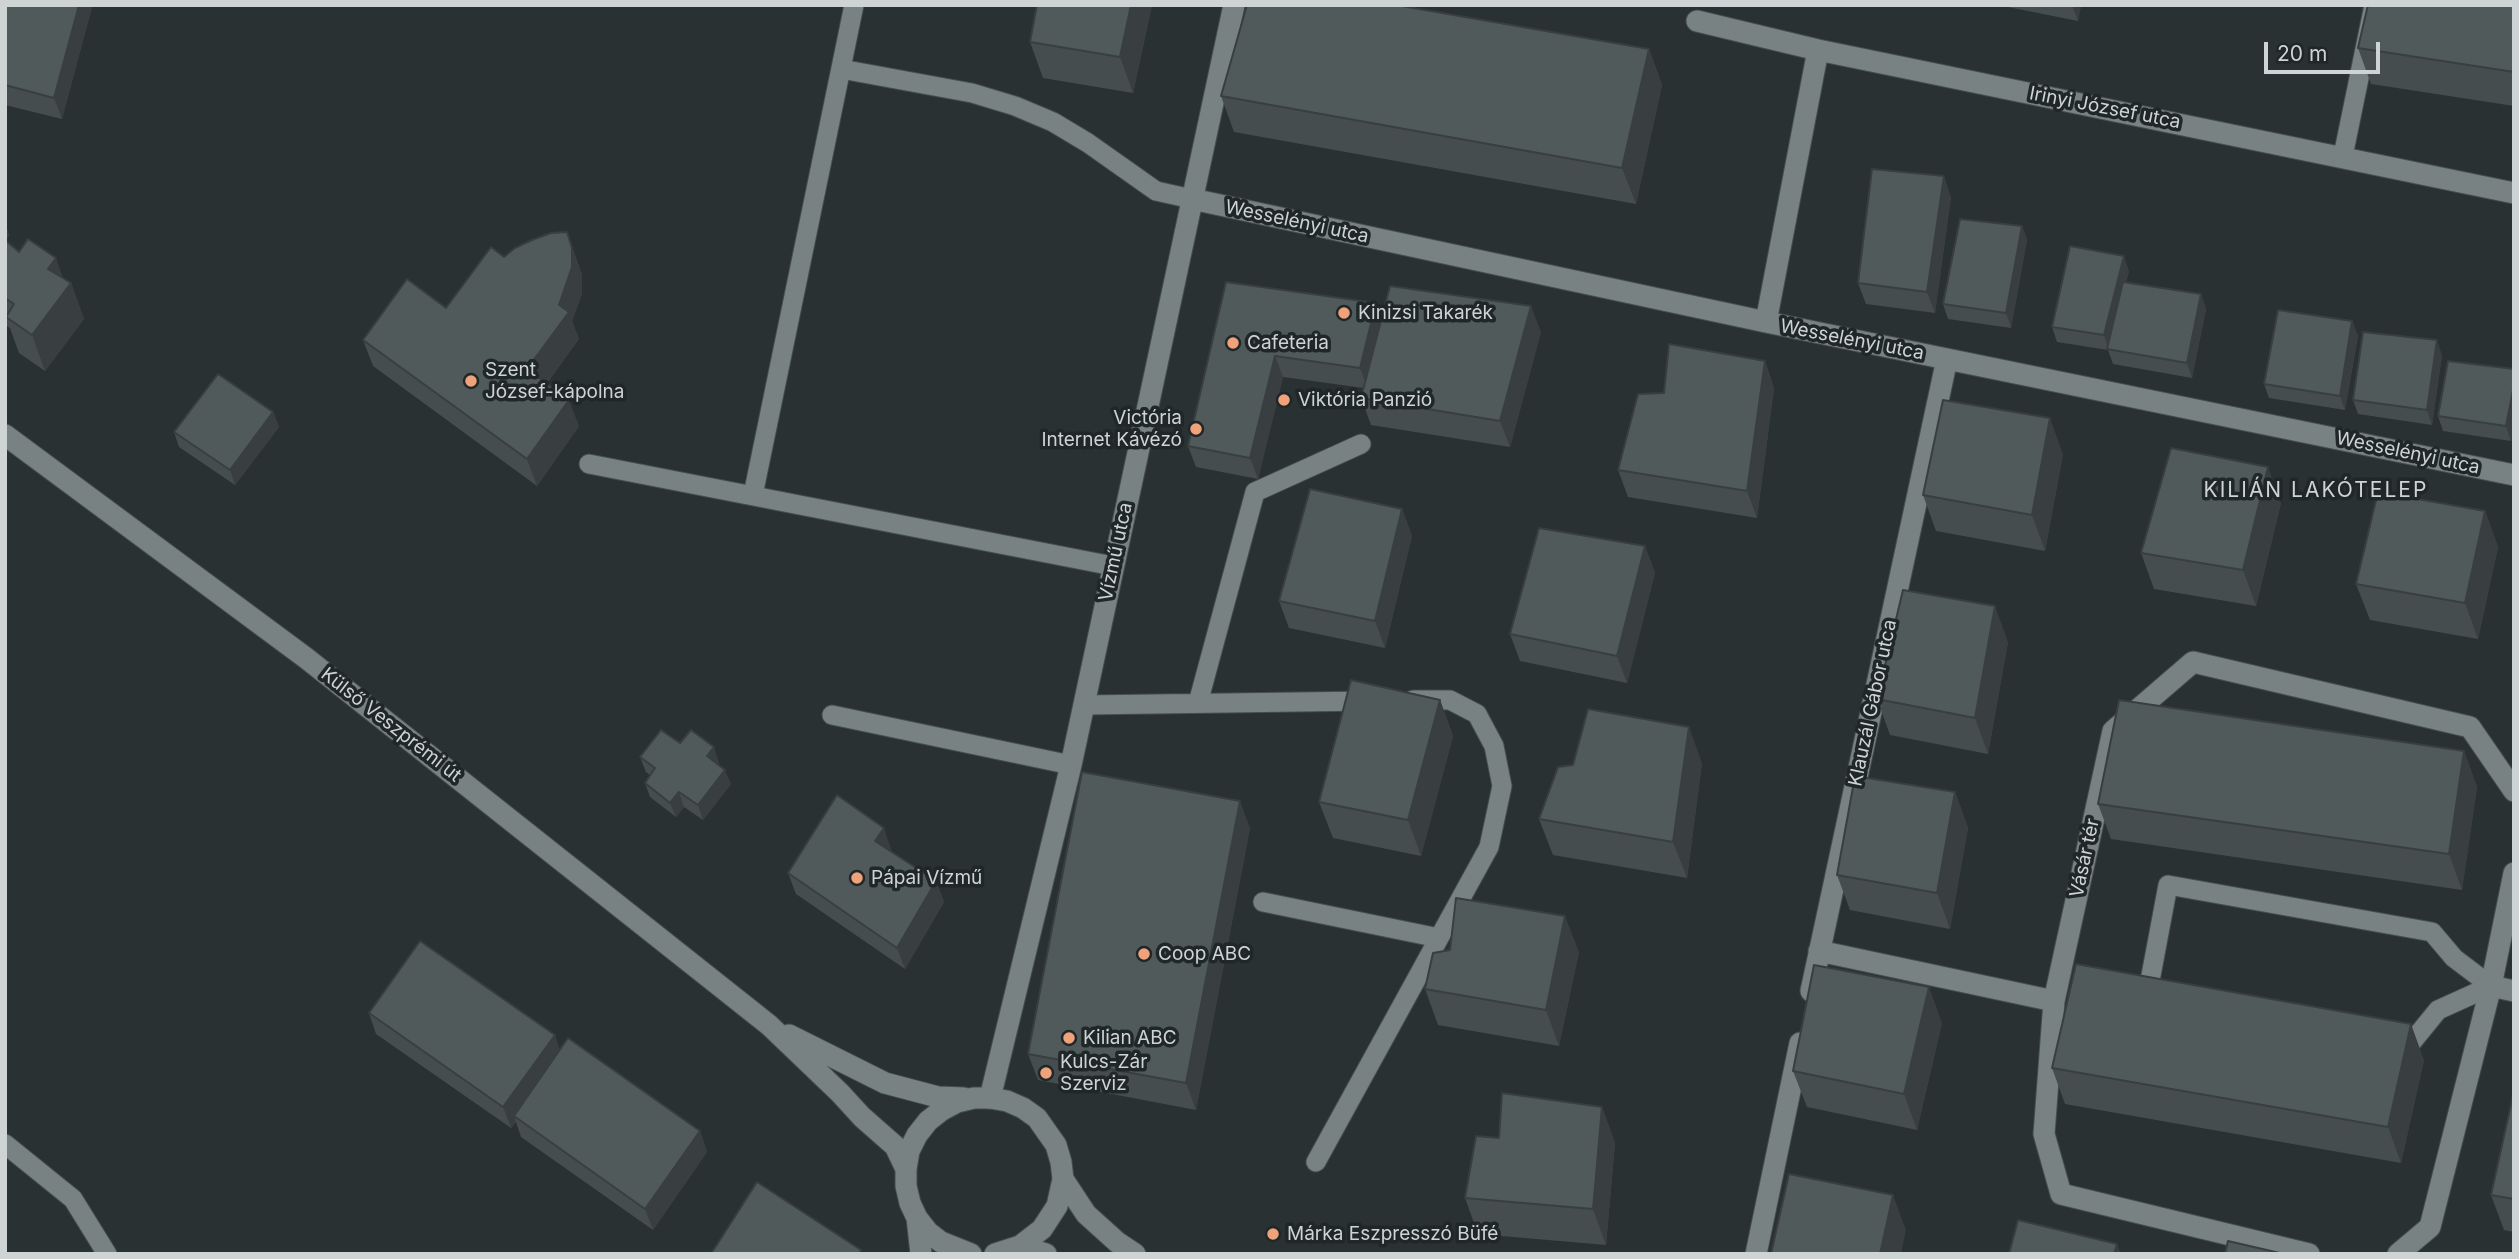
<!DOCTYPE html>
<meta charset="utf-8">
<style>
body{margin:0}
#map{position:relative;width:2519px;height:1259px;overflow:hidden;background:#293132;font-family:Inter,sans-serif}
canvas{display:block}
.frame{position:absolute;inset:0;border:7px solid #ced3d4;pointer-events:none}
.scale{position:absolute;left:2264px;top:42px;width:116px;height:32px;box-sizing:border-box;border:4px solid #ced3d4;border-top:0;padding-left:9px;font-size:21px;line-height:24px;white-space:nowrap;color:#ced3d4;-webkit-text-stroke:5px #1f2728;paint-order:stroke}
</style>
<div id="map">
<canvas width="2519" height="1259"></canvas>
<div class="frame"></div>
<div class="scale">20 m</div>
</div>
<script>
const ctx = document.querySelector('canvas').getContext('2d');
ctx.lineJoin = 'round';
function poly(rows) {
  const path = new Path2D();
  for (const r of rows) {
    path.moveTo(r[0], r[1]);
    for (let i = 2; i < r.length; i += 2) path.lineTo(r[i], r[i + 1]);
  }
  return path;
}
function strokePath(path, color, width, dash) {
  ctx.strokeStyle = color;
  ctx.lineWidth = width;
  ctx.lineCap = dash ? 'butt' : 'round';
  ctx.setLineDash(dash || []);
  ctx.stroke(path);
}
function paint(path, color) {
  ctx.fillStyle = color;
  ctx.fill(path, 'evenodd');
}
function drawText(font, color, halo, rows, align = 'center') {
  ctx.font = font + ' Inter,sans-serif';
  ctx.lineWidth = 7;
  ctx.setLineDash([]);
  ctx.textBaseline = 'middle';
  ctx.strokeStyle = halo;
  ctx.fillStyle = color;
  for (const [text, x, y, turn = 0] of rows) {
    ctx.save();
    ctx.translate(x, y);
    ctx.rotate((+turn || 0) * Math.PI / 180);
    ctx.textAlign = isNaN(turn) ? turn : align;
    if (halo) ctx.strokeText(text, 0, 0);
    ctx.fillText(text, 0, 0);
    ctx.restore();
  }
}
const lane = poly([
 [841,69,972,93,1015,106,1053,122,1088,143,1156,191,1192,199],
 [2343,156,2374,5],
 [589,464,1113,566],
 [753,495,854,5],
 [1198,703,1255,492,1361,444],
 [1084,705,1369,701],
 [832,715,1071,765],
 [2168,885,2432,932,2454,958,2491,986,2438,1010,2407,1048,2146,1002,2168,885],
 [1263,902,1439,938],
 [5,1144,73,1199,107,1254],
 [1316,1162,1489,847,1502,786,1494,746,1477,714,1450,700,1413,700]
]);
const street = poly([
 [1697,21,1818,50,2514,193],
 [1192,199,1766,322,2514,475],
 [1766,322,1818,50],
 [1819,951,2054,1001],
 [2491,986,2514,991],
 [1811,991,1947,359],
 [990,1098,1071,765,1234,5],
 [1756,1254,1800,1043],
 [2309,1254,2061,1194,2044,1134,2054,1001,2113,731,2193,662,2470,727,2514,791],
 [2398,1254,2430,1227,2491,986,2514,873]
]);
const secondary = poly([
 [5,435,306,658,769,1025,840,1093,862,1117,895,1146,906,1169],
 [789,1035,885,1083,938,1097,964,1098],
 [1063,1179,1086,1214,1117,1242,1135,1254],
 [917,1218,921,1254],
 [1020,1246,1046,1254],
 [971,1254,941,1242,928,1232,917,1218,910,1203,906,1186,906,1169,909,1151,917,1135,928,1121,942,1110,957,1102,974,1098,990,1098,1007,1101,1023,1108,1037,1118,1056,1145,1061,1162,1063,1179,1057,1206,1042,1229,1020,1246,995,1254]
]);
const wall = poly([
 [5,5,92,7,62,119,5,105],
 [1152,5,1133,93,1043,78,1030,42],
 [1998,5,2081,5,2078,21],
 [2514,5,2514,106,2371,84,2358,48],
 [1649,49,1662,85,1636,204,1234,132,1221,96],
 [1951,197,1935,313,1866,304,1858,283],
 [5,224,9,235,6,241,19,252,71,283,84,319,45,371,19,353,10,328,5,325],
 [2022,226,2027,240,2011,328,1948,319,1943,304],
 [567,232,582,275,582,294,572,321,579,339,547,383,579,426,537,486,373,366,363,340,446,308,504,257],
 [2129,271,2126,282,2201,294,2206,309,2192,378,2113,364,2108,350,2057,342,2052,327],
 [1226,282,1381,319,1541,332,1510,447,1371,425,1361,398,1364,388,1283,377,1258,479,1196,467,1188,446],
 [2352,321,2358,336,2345,410,2269,398,2264,384],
 [2442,355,2432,425,2358,414,2353,400],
 [1765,361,1774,388,1757,518,1628,497,1618,470,1664,393],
 [2514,369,2514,426,2511,441,2443,431,2438,416],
 [273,412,279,427,235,485,179,447,174,432],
 [2063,454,2045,551,1936,531,1923,495],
 [2281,503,2256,606,2154,589,2141,553],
 [1402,509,1412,536,1385,648,1289,628,1279,601],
 [2485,511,2498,547,2478,639,2370,620,2356,584],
 [1645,546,1655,573,1627,683,1520,661,1510,634],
 [2008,642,1988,754,1890,735,1877,699],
 [1440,700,1453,736,1421,856,1333,838,1319,802],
 [680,743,719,762,718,764,731,784,703,820,684,807,676,817,650,797,645,783,650,775,646,772,640,757],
 [2464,751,2477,787,2462,890,2111,839,2098,804],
 [1702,763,1687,878,1553,855,1539,819],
 [1955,792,1968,828,1950,929,1850,910,1837,875],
 [1250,828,1196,1110,1038,1080,1028,1054],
 [891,849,890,851,936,881,944,902,905,969,796,894,788,873],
 [1450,950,1579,952,1559,1046,1438,1025,1425,989],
 [369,1013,560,1050,700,1131,707,1152,653,1230,521,1137,516,1122,511,1128,376,1034],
 [1942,1023,1917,1130,1807,1107,1793,1071],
 [2424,1060,2401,1163,2065,1104,2052,1068],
 [2514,1091,2514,1232,2504,1230,2491,1195],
 [1602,1107,1615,1143,1606,1245,1478,1234,1465,1198,1499,1138]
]);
const shadedWall = poly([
 [79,5,91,5,92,7,62,119,54,98],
 [1131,5,1152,5,1133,93,1120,57],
 [2072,5,2081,5,2078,21],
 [1649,49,1662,85,1636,204,1622,168],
 [1944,176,1951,197,1935,313,1927,292],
 [5,224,9,235,5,242],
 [2022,226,2027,240,2011,328,2006,313],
 [567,232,582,275,582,294,572,321,579,339,537,396,527,369,559,305],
 [2124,256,2129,271,2109,350,2104,335],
 [56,258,67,289,71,283,84,319,45,371,32,335,48,269],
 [2201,294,2206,309,2192,378,2187,363],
 [1376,303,1383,324,1368,389,1360,368],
 [1531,306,1541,332,1510,447,1500,421],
 [2352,321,2358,336,2345,410,2340,396],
 [2437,340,2442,355,2432,425,2427,410],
 [1275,356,1283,377,1258,479,1250,458],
 [1765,361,1774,388,1757,518,1747,491],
 [2514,385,2514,426,2511,441,2506,426],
 [569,400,579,426,537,486,527,459],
 [273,412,279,427,235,485,230,470],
 [2050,418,2063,454,2045,551,2032,515],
 [2268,467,2281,503,2256,606,2243,570],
 [1402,509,1412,536,1385,648,1375,621],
 [2485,511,2498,547,2478,639,2465,603],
 [1645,546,1655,573,1627,683,1617,656],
 [1995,606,2008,642,1988,754,1975,718],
 [1440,700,1453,736,1421,856,1408,820],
 [1689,727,1702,763,1687,878,1673,842],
 [714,747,719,762,712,771,707,756],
 [2464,751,2477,787,2462,890,2449,854],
 [725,770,731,784,703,820,698,805],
 [679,792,684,807,676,817,670,803],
 [1955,792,1968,828,1950,929,1937,893],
 [1240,801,1250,828,1196,1110,1186,1083],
 [884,828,891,849,883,862,875,841],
 [936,881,944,902,905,969,897,948],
 [1565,916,1579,952,1559,1046,1546,1010],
 [1929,987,1942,1023,1917,1130,1904,1094],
 [2411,1024,2424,1060,2401,1163,2388,1127],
 [555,1035,562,1056,514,1116,516,1122,511,1128,503,1107],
 [1602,1107,1615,1143,1606,1245,1593,1209],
 [700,1131,707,1152,653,1230,645,1209],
 [1893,1195,1906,1230,1901,1254,1880,1254],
 [2117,1244,2121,1254,2114,1254]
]);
const building = poly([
 [5,5,79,5,54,98,5,85,5,5],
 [1037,5,1131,5,1120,57,1030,42,1037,5],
 [1247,5,1396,5,1649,49,1622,168,1221,96,1247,5],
 [2368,5,2514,5,2514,72,2358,48,2368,5],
 [1872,169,1944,176,1927,292,1858,283,1872,169],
 [1960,219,2022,226,2006,313,1943,304,1960,219],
 [567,232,572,248,572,267,559,305,569,312,527,369,569,400,527,459,363,340,407,279,446,308,491,247,504,257,515,248,532,240,551,233,567,232],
 [28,239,56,258,48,269,71,283,32,335,6,317,14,304,5,298,5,240,19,252,28,239],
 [2070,246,2124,256,2104,335,2052,327,2070,246],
 [1226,282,1376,303,1360,368,1275,356,1250,458,1188,446,1226,282],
 [2123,282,2201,294,2187,363,2107,349,2123,282],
 [1390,286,1531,306,1500,421,1361,398,1390,286],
 [2278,310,2352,321,2340,396,2264,384,2278,310],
 [2363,332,2437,340,2427,410,2353,400,2363,332],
 [1669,344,1765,361,1747,491,1618,470,1638,394,1664,393,1669,344],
 [2448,361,2514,369,2514,385,2506,426,2438,416,2448,361],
 [218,374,273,412,230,470,174,432,218,374],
 [1943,400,2050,418,2032,515,1923,495,1943,400],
 [2171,448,2268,467,2243,570,2141,553,2171,448],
 [1310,489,1402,509,1375,621,1279,601,1310,489],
 [2378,492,2485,511,2465,603,2356,584,2378,492],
 [1539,528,1645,546,1617,656,1510,634,1539,528],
 [1903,590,1995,606,1975,718,1877,699,1903,590],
 [1351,680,1440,700,1408,820,1319,802,1351,680],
 [2119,700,2464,751,2449,854,2098,804,2119,700],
 [1588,709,1689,727,1673,842,1539,819,1558,767,1573,765,1588,709],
 [661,730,680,743,691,730,714,747,707,756,725,770,698,805,679,792,670,803,645,783,655,768,640,757,661,730],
 [1082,772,1240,801,1186,1083,1028,1054,1082,772],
 [1855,776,1955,792,1937,893,1837,875,1855,776],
 [837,795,884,828,875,841,936,881,897,948,788,873,837,795],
 [1456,898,1565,916,1546,1010,1425,989,1433,953,1450,950,1456,898],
 [420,941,555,1035,503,1107,369,1013,420,941],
 [2076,964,2411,1024,2388,1127,2052,1068,2076,964],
 [1814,965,1929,987,1904,1094,1793,1071,1814,965],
 [568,1038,700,1131,645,1209,514,1116,568,1038],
 [2514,1091,2514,1199,2491,1195,2514,1091],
 [1502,1093,1602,1107,1593,1209,1465,1198,1476,1136,1499,1138,1502,1093],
 [1789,1174,1893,1195,1880,1254,1771,1254,1789,1174],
 [757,1182,861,1250,859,1254,711,1254,757,1182],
 [2018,1220,2117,1244,2114,1254,2009,1254,2018,1220],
 [2228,1241,2284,1254,2225,1254,2228,1241]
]);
const markers = [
 [1344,313,7,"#f0a27a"],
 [1233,343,7,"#f0a27a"],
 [471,381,7,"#f0a27a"],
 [1284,400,7,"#f0a27a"],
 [1196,429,7,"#f0a27a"],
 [857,878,7,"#f0a27a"],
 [1144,954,7,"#f0a27a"],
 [1069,1038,7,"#f0a27a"],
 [1046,1073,7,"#f0a27a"],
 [1273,1234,7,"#f0a27a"]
];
const streetNames = [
 ["Irinyi József utca",2105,108,11],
 ["Wesselényi utca",1297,222,12],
 ["Wesselényi utca",1852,340,11],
 ["Wesselényi utca",2408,453,12],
 ["Vízmű utca",1116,552,-78],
 ["Klauzál Gábor utca",1873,703,-78],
 ["Külső Veszprémi út",391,725,38],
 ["Vásár tér",2085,858,-78]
];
const poiNames = [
 ["Kinizsi Takarék",1358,313],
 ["Cafeteria",1247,343],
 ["Szent",485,370],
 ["József-kápolna",485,392],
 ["Viktória Panzió",1298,400],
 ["Victória",1182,418,"right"],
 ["Internet Kávézó",1182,440,"right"],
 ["Pápai Vízmű",871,878],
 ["Coop ABC",1158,954],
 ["Kilian ABC",1083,1038],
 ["Kulcs-Zár",1060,1062],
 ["Szerviz",1060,1084],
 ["Márka Eszpresszó Büfé",1287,1234]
];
const neighbourhoodNames = [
 ["KILIÁN LAKÓTELEP",2316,491]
];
strokePath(lane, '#464d4e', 21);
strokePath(street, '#464d4e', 23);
strokePath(secondary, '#464d4e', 23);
strokePath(lane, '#788283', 19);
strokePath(street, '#788283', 21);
strokePath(secondary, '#788283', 21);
paint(wall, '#464d4e');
paint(shadedWall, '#393f40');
paint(building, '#515a5b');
strokePath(building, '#393f40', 2);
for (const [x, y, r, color] of markers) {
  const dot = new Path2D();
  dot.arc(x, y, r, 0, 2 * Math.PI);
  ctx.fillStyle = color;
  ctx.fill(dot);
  strokePath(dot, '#1f2728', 2.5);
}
drawText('19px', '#ced3d4', '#1f2728', streetNames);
drawText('19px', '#ced3d4', '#1f2728', poiNames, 'left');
ctx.letterSpacing = '2px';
drawText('21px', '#ced3d4', '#1f2728', neighbourhoodNames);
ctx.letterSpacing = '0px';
</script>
